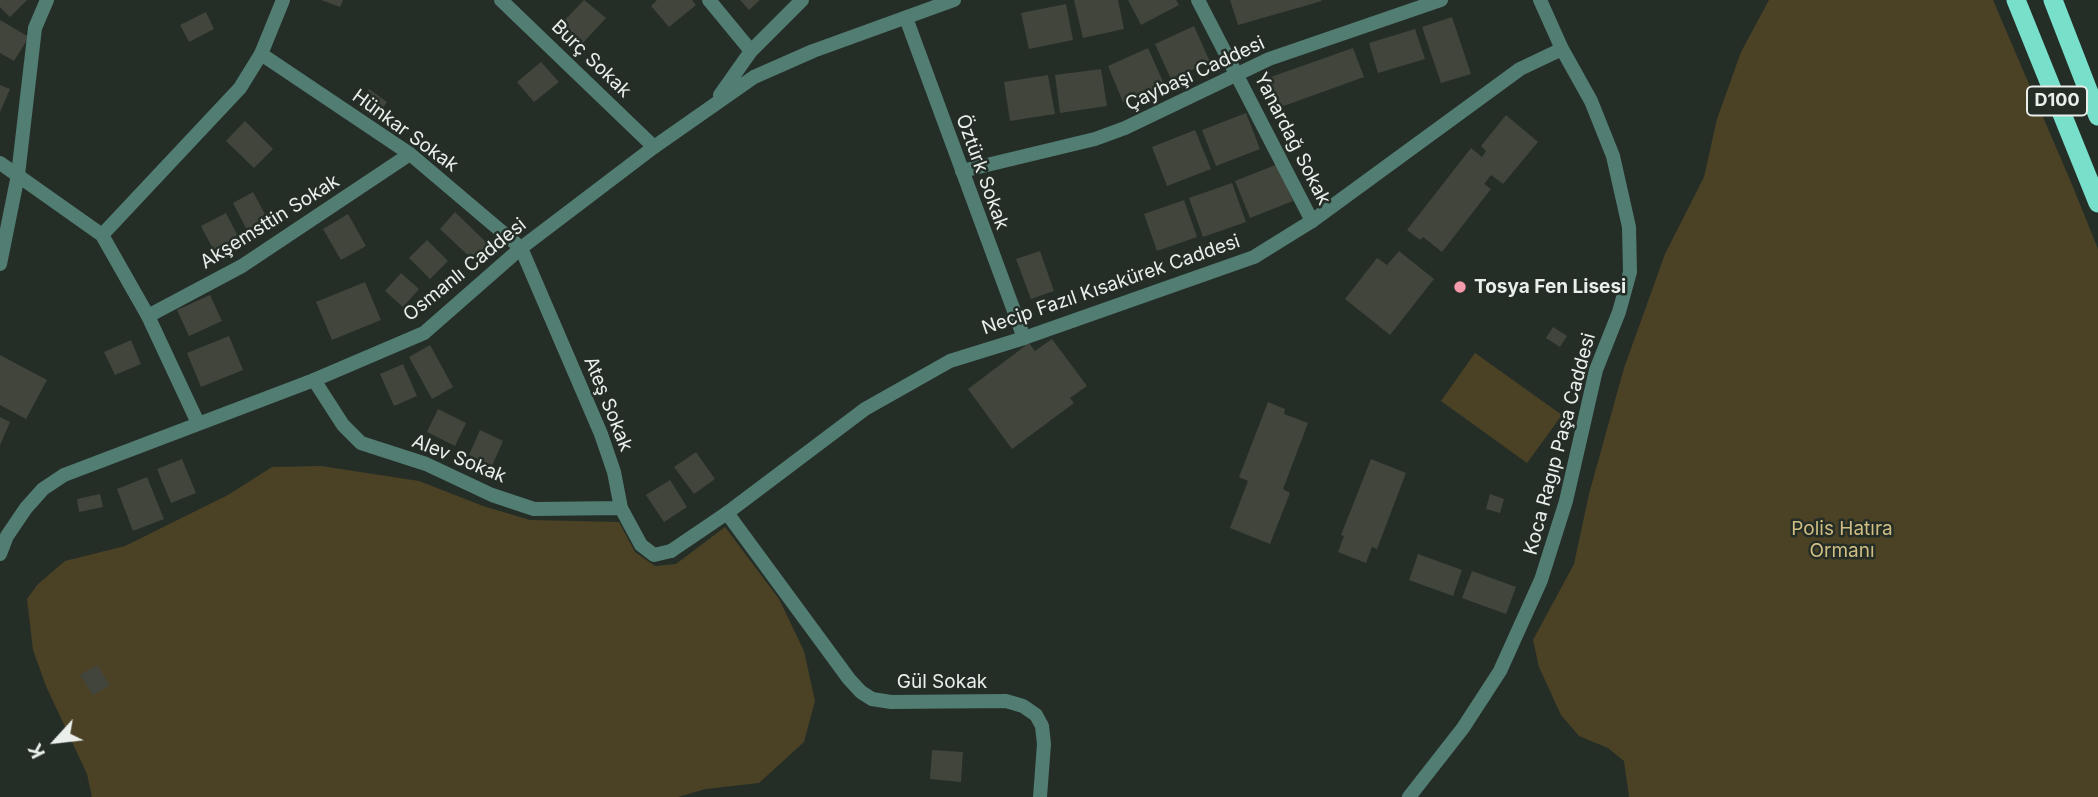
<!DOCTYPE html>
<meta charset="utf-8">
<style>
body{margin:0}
#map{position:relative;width:2098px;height:797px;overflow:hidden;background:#252d27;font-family:Inter,sans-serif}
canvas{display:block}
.north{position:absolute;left:21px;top:706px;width:70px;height:70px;-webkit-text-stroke:5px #252d27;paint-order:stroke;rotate:243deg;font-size:19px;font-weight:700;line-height:28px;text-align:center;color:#eaefeb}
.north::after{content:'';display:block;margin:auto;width:24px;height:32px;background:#eaefeb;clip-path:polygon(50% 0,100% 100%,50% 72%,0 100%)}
</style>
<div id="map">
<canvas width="2098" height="797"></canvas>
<div class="north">K</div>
</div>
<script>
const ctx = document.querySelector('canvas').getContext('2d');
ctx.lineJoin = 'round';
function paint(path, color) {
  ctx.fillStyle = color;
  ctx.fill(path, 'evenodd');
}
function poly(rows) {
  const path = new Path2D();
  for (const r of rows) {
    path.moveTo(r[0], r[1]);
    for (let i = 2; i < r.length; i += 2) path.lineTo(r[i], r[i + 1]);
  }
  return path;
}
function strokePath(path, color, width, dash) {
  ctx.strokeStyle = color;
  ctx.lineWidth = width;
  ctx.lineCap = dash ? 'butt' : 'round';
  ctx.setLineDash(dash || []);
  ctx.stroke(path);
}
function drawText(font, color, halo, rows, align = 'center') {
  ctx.font = font + ' Inter,sans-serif';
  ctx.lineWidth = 5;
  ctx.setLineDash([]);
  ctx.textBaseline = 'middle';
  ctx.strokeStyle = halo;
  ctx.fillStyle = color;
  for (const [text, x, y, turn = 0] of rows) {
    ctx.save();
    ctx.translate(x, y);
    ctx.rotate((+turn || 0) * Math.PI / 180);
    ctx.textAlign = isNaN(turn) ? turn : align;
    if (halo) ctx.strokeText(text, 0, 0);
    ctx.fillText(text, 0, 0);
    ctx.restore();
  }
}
const green = poly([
 [1769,0,1993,0,2073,187,2098,249,2098,797,1629,797,1624,761,1608,748,1579,736,1561,715,1539,667,1533,640,1574,564,1589,494,1624,368,1665,254,1704,177,1717,119,1741,52],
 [1475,353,1562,415,1527,463,1441,401],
 [321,466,419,481,483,506,530,520,619,522,635,552,655,566,676,564,725,527,779,599,804,651,815,701,804,742,759,783,706,789,678,797,92,797,87,774,46,686,33,650,27,599,38,584,65,561,125,546,228,495,272,467]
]);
const building = poly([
 [0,0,27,0,10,17,0,7],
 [321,0,343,0,340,7],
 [584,0,606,18,581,45,560,25],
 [657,0,692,0,696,5,669,27,651,6],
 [740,0,760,0,749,10],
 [1074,0,1118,0,1124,29,1083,38],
 [1128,0,1176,0,1179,5,1141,25],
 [1230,0,1321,0,1322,1,1238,25],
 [1066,4,1073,40,1029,49,1021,13],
 [206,12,214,29,189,42,180,25],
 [1452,17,1471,74,1441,83,1422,27],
 [0,20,29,37,14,61,0,53],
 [1194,26,1210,62,1171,79,1155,44],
 [1415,29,1425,59,1378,73,1369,43],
 [1148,48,1164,84,1123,102,1108,66],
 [1353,48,1364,77,1278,108,1268,78],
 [541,62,559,82,534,102,517,82],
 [1101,69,1107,106,1060,113,1055,75],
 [1048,75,1055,114,1010,121,1004,82],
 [0,85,10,89,0,112],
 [369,89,387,102,375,119,357,106],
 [1246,113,1260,149,1216,166,1202,130],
 [1506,115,1538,142,1503,184,1491,175,1484,184,1491,189,1442,252,1423,237,1420,240,1407,230,1471,148,1482,157,1486,151,1481,146],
 [245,121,273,149,254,168,226,141],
 [1195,130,1211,169,1167,186,1152,147],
 [1278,164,1293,201,1250,218,1235,181],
 [1232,183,1246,222,1203,237,1189,198],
 [253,192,272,227,251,238,233,203],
 [1184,200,1197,237,1157,251,1144,214],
 [455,212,488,244,473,260,440,229],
 [226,213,241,242,216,255,201,226],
 [348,214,366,246,341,260,323,229],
 [427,240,448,261,430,279,409,258],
 [1040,251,1054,291,1031,299,1016,259],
 [1399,251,1434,279,1390,335,1345,299,1377,258,1387,265],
 [401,273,419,289,403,307,385,291],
 [365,282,381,320,332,340,316,302],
 [210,295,222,321,189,336,177,310],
 [1553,327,1567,336,1560,347,1546,338],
 [229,336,243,370,201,387,187,353],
 [1052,339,1087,386,1070,398,1074,403,1012,449,968,389,1029,343,1035,351],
 [131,340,141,364,115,375,104,352],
 [430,345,453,387,432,399,409,357],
 [0,355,47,380,26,419,0,405],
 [403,364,417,396,394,406,380,374],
 [1268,402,1285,409,1284,414,1308,423,1283,489,1290,493,1270,544,1230,528,1248,481,1239,477],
 [438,409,466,423,455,446,427,432],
 [0,417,10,422,0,445],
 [480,430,503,441,492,466,469,455],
 [696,452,715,479,694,494,674,467],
 [182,459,196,493,171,503,157,469],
 [1371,459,1406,473,1377,549,1372,547,1366,563,1338,552,1344,536,1341,535],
 [147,477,164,519,133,531,117,489],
 [670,480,687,507,664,522,646,495],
 [100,494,103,507,79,512,77,499],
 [1490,494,1504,499,1500,513,1486,509],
 [1418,554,1462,570,1453,596,1409,580],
 [1472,571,1516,587,1506,614,1462,598],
 [97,665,110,685,93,695,80,675],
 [932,750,963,752,961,782,930,779]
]);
const minor = poly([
 [501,0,654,147],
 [1198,0,1312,221],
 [906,18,1024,338],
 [261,54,410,154,521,248,601,434,614,472,621,508,641,545,654,555,671,551],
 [0,264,18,175,35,28,47,0],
 [148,316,242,266,410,154],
 [314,380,343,425,361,443,426,464,492,495,534,509,621,508],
 [727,513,849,679,861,692,872,699,891,702,1006,701,1023,706,1036,715,1042,726,1044,744,1040,797]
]);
const tertiary = poly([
 [709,0,751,51],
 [720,95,751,51,802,0],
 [0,163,102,235,148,316,198,423],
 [962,171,1095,139,1125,128,1269,59,1441,0],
 [102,235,240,88,261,54,283,0],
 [671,551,727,513,865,409,950,361,1024,338,1254,257,1312,221,1520,69,1562,49],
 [0,554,7,536,26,508,43,489,64,475,314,380,424,333,521,248,654,147,754,77,813,51,954,0],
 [1409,797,1463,728,1500,671,1541,580,1566,501,1596,370,1619,312,1630,272,1629,227,1613,156,1591,101,1562,49,1540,0]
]);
const trunk = poly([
 [2016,0,2098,203],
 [2053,0,2098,116]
]);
const markers = [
 [1460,287,7,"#f39aab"]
];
const shields = [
 [2057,101,60]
];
const shieldNames = [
 ["D100",2057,101]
];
const streetNames = [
 ["Burç Sokak",591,59,44],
 ["Çaybaşı Caddesi",1195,74,-25],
 ["Hünkar Sokak",405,131,36],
 ["Yanardağ Sokak",1292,139,63],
 ["Öztürk Sokak",982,172,70],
 ["Akşemsttin Sokak",270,222,-32],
 ["Osmanlı Caddesi",465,270,-39],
 ["Necip Fazıl Kısakürek Caddesi",1111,285,-19],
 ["Ateş Sokak",608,404,68],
 ["Koca Ragıp Paşa Caddesi",1560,444,-75],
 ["Alev Sokak",459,459,22],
 ["Gül Sokak",942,682]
];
const poiNames = [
 ["Tosya Fen Lisesi",1474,287]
];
const parkNames = [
 ["Polis Hatıra",1842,529],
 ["Ormanı",1842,551]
];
paint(green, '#4b4226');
paint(building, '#42453c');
strokePath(minor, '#527d73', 14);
strokePath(tertiary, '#527d73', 14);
strokePath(trunk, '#78dfca', 19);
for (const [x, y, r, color] of markers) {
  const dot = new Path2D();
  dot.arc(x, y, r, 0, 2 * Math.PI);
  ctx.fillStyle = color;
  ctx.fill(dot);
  strokePath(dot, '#252d27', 2.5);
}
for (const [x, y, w] of shields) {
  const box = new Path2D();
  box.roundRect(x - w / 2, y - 14.5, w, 29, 5);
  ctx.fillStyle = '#252d27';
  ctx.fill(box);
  strokePath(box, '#eaefeb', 2);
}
drawText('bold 18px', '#eaefeb', null, shieldNames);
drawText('19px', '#eaefeb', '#252d27', streetNames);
drawText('bold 19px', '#eaefeb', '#252d27', poiNames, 'left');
drawText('19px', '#cfbd83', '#252d27', parkNames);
</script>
